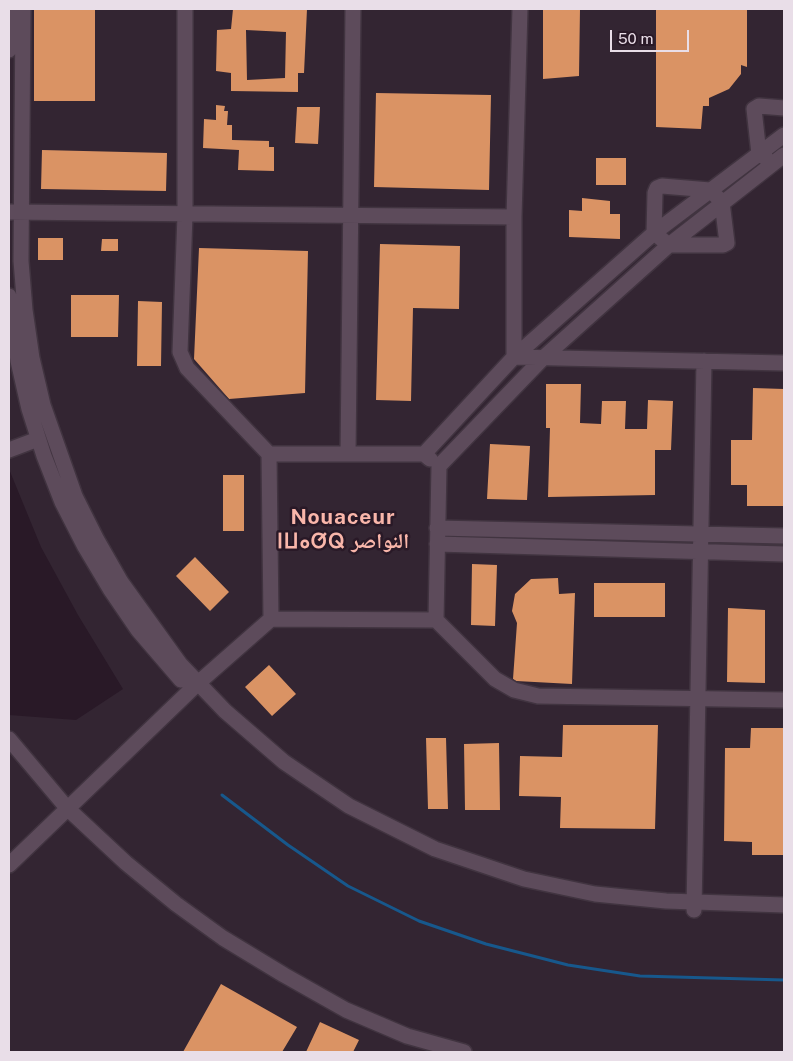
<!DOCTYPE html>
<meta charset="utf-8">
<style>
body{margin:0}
#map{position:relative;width:793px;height:1061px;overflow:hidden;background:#291927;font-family:"Public Sans",sans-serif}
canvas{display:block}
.frame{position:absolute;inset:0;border:10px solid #e9dee8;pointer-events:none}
.scale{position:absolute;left:610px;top:30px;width:79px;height:22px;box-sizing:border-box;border:2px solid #e9dee8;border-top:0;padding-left:6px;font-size:15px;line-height:18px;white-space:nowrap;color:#e9dee8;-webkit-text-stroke:4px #291927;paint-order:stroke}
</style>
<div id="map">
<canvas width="793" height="1061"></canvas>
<div class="frame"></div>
<div class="scale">50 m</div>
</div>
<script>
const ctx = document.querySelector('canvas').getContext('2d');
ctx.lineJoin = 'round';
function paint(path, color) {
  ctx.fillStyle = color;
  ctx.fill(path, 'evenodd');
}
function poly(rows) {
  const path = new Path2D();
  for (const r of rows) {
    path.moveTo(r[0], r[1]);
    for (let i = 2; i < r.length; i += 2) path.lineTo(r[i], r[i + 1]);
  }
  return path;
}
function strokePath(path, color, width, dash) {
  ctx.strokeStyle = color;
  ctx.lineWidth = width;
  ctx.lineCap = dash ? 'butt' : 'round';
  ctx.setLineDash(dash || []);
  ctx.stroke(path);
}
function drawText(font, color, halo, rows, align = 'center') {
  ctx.font = font + ' "Public Sans","Noto Naskh Arabic","Noto Sans Tifinagh",sans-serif';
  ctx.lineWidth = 5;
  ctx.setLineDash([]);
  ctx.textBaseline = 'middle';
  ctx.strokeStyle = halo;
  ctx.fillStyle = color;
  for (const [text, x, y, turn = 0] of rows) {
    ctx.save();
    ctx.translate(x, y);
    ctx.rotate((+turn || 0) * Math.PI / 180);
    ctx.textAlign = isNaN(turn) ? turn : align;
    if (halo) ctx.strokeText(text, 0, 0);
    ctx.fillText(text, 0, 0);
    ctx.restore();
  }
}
const industrial = poly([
 [9,9,784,9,784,1052,9,1052,9,715,76,720,123,689,78,615,41,547,9,469]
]);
const stream = poly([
 [222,795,288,845,348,886,419,921,486,944,568,965,640,976,784,980]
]);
const building = poly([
 [34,9,95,9,95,101,34,101],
 [233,9,307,9,304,73,298,73,298,92,231,91,231,73,216,71,217,30,231,29],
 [246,30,286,32,285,78,247,80],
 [543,9,580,9,579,76,543,79],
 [656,9,747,9,747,67,741,65,741,74,729,89,709,98,709,106,703,106,701,129,656,127],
 [376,93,491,95,489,190,374,187],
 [216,105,225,106,224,111,228,111,227,125,232,125,232,140,269,141,269,147,274,147,274,171,238,170,239,150,203,148,204,119,216,120],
 [297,107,320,107,318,144,295,143],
 [42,150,167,153,166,191,41,189],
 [596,158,626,158,626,185,596,185],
 [582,198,610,201,610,214,620,214,620,239,569,237,569,210,582,211],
 [38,238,63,238,63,260,38,260],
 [102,239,118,239,118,251,101,251],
 [380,244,460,246,459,309,413,308,411,401,376,400],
 [199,248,308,251,305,393,229,399,194,359],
 [71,295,119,295,118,337,71,337],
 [138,301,162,302,161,366,137,366],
 [546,384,581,384,580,423,601,424,602,401,626,401,625,429,647,429,648,400,673,401,671,450,655,450,655,495,548,497,550,428,546,428],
 [753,388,784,389,784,506,747,506,747,485,731,485,731,440,752,440],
 [490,444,530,446,527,500,487,499],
 [223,475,244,475,244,531,223,531],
 [195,557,229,592,210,611,176,576],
 [472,564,497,565,495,626,471,625],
 [558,578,559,594,575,593,572,684,516,681,513,679,517,623,512,611,515,594,531,579],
 [594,583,665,583,665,617,594,617],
 [728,608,765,610,765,683,727,682],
 [269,665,296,694,272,716,245,687],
 [563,725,658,725,655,829,560,828,561,797,519,796,520,756,562,757],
 [751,728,784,728,784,855,752,855,752,842,724,841,725,748,750,748],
 [426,738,446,738,448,809,428,809],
 [499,743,500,810,465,810,464,744],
 [221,984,297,1027,282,1052,183,1052],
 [320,1022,359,1040,353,1052,306,1052]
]);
const minor = poly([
 [23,9,21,261,25,310,32,358,43,405,75,496,97,540,121,582,180,664,225,711,284,762,349,806,435,849,524,879,595,894,666,901,784,905],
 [185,9,185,215,180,352,187,368,269,454,271,619],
 [520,9,514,217,514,357,784,363],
 [9,50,9,9],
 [766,158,759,154,754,109,759,106,784,108],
 [662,186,710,190,722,202,727,243,723,245,669,245,654,233,655,193,657,188,662,186],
 [9,212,514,217],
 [9,296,18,361,29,409,44,456,62,502,85,547,110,589,138,630,181,680],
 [9,450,38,439],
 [269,454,424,454,430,459],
 [348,454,353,9],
 [424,454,514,357,654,233,784,135],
 [437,528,784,536],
 [437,544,784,554],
 [436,620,439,466,543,358,669,245,784,155],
 [9,739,67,808,126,863,176,904,223,938,284,975,346,1010,407,1036,464,1052],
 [9,865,197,684,271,619,436,620,495,679,514,690,538,696,784,700],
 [694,910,704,361]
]);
const districtNames = [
 ["Nouaceur",343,518],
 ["ⵏⵡⴰⵚⵕ النواصر",343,542]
];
paint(industrial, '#332532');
strokePath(stream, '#17588c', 3);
paint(building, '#da9364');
strokePath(minor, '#413440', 18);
strokePath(minor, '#5d4b5b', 15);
ctx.letterSpacing = '1px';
drawText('bold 21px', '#f9b6aa', '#291927', districtNames);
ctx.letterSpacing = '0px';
</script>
